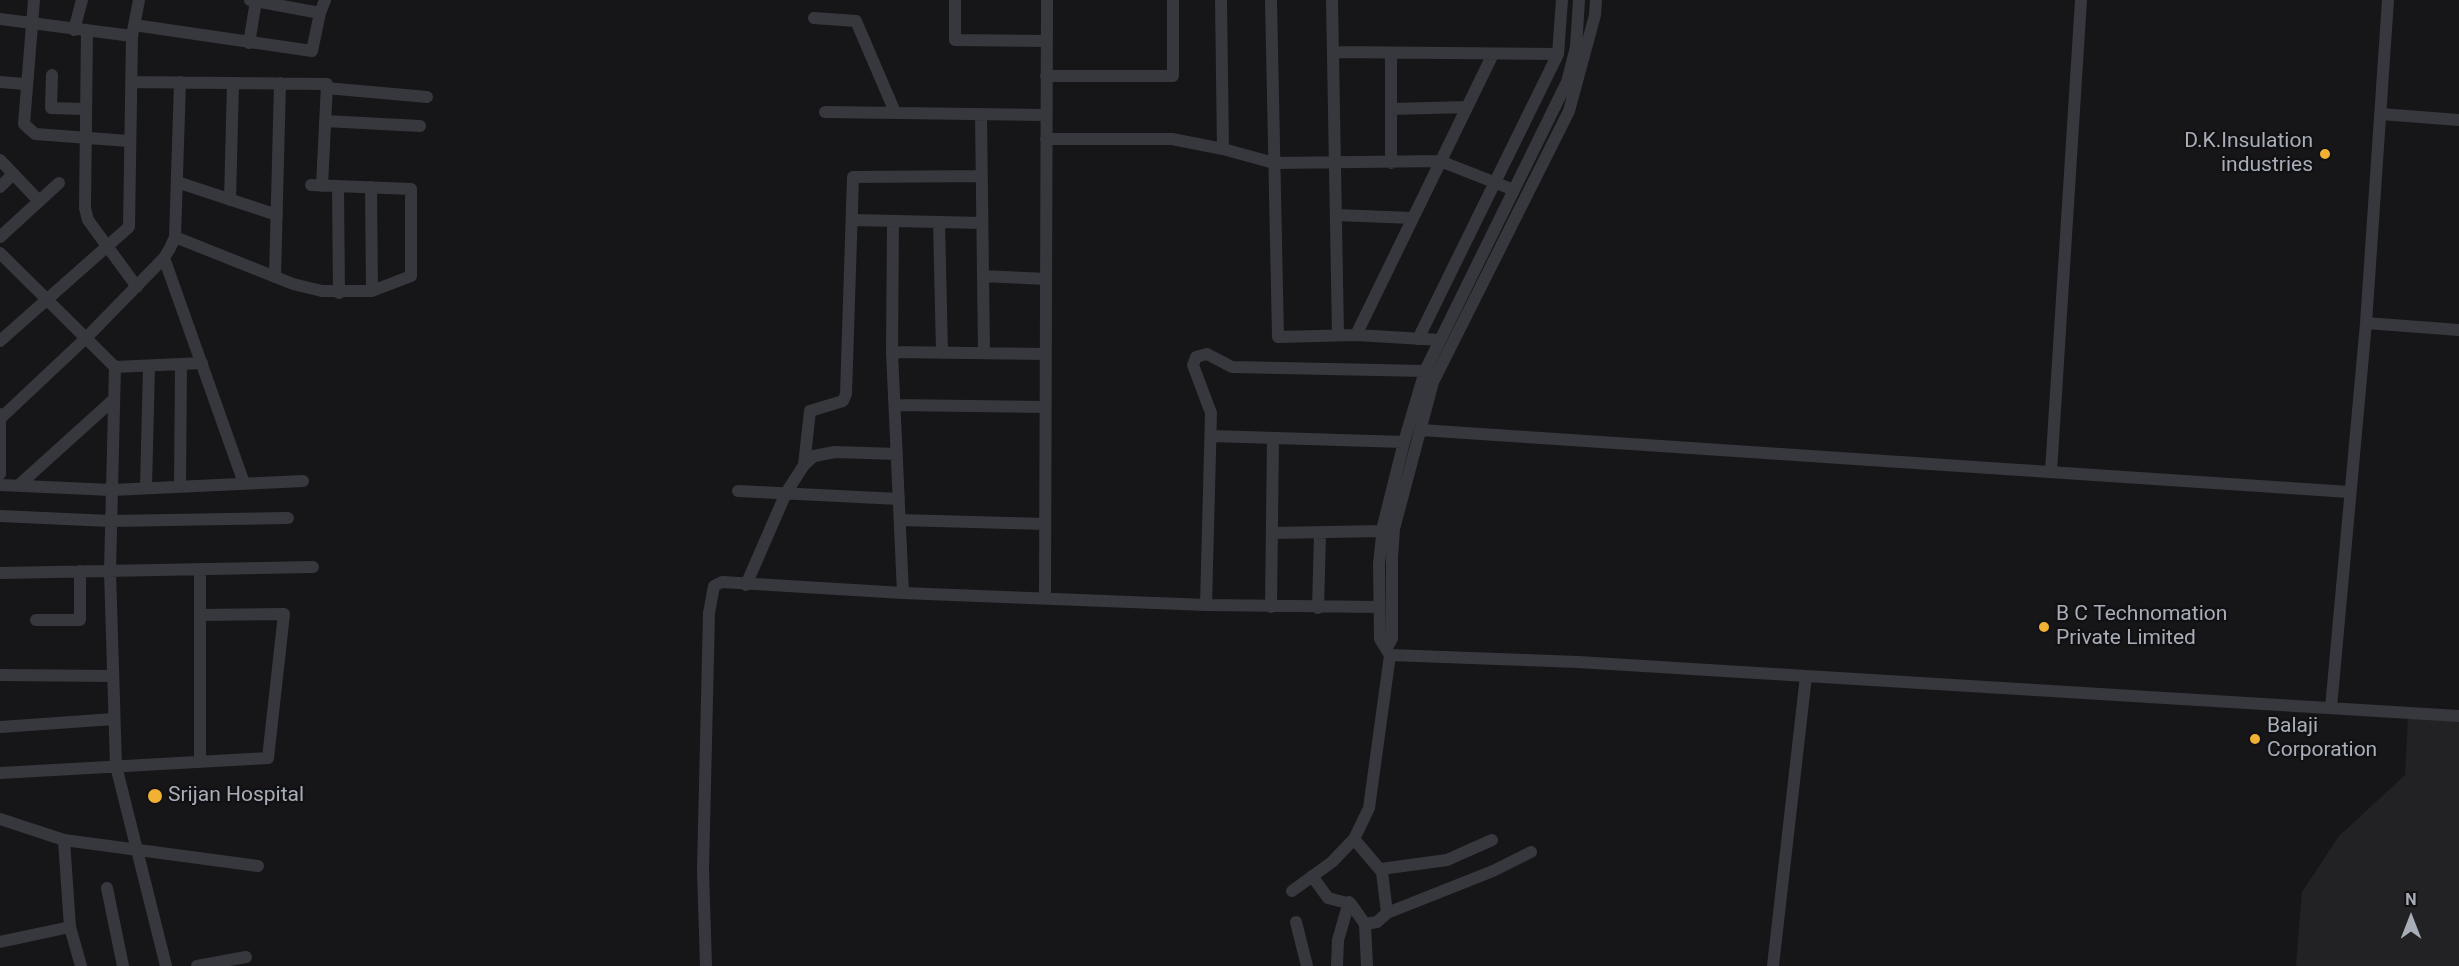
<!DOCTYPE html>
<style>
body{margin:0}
#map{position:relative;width:2459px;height:966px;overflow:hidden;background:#161618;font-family:Roboto,sans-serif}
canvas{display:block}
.north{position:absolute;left:2381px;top:888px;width:60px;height:60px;-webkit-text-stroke:4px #111113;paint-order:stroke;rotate:0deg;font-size:16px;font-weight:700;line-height:24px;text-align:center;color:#a8adb8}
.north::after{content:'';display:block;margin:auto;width:21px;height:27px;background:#a8adb8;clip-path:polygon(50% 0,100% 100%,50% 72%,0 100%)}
</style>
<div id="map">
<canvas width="2459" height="966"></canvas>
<div class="north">N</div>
</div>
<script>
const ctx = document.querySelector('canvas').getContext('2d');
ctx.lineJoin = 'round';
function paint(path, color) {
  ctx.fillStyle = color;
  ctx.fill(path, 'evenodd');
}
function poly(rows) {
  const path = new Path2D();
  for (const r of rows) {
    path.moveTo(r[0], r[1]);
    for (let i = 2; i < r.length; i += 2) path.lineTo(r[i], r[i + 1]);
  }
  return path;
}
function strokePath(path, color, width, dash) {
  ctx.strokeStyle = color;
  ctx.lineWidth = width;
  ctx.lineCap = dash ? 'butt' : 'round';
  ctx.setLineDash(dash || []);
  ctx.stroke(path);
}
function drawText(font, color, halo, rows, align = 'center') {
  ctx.font = font + ' Roboto,sans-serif';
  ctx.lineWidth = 4.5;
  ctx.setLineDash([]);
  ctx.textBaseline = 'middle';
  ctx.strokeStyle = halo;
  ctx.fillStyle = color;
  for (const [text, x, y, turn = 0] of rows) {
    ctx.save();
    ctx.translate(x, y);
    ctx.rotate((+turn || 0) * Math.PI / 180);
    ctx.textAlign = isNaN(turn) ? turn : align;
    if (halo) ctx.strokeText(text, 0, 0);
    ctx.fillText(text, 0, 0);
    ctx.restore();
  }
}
const built = poly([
 [2408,715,2459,718,2459,966,2296,966,2302,892,2339,836,2405,775]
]);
const minor = poly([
 [34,0,24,124,35,134,129,141],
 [250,0,320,13],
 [955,0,955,40,1046,41],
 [1221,0,1223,149],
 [1271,0,1278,337,1356,335,1440,340],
 [1332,0,1338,335],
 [1579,0,1576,47,1567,82,1425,371,1404,442,1383,526,1379,564,1380,639,1390,655,1578,662,2459,716],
 [814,18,856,21,895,112],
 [0,19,132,36],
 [134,25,312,51,320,13,325,0],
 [74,30,82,0],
 [87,31,85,208,88,220,137,287],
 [249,43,256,1],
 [1333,52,1558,54],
 [52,75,51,108,84,109],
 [1046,76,1173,76,1173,0],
 [0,82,25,84],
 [131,82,327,84,322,186],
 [326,88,427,97],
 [1391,109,1467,107],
 [825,112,1046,115],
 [2381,114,2459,120],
 [981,115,984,353],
 [325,121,420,126],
 [1046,139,1172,139,1223,149,1274,163,1440,161,1514,190],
 [0,160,39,201],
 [1391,163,1391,53],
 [177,182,277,215],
 [338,186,339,293],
 [0,187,13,174],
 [371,187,372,291],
 [230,200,233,83],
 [1336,215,1413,218],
 [853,220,982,223],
 [893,221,892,352,903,593],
 [939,222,942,353],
 [0,237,59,183],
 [175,237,293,284,322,291,372,291,411,276,411,189,311,185],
 [0,253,115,367,202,363],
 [164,258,244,483],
 [983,276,1046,279],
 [275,277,280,83],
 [2366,323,2459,330],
 [1356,335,1493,54],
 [1418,339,1558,54,1562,0],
 [0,341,129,227,132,36,139,0],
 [892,352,1045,354],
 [115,367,110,571,116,766,166,966],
 [895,405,1045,407],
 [0,414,0,474],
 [2,417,87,337,164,258,170,248,175,237,180,82],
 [1421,430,2349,492],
 [1211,436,1404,442],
 [804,465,810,411,843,401,846,394,853,177,982,176],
 [2051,472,2081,0],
 [0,485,112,490,303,481],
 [19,485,112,401],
 [180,486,181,365],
 [146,488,149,366],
 [738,491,899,499],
 [0,516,110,521,288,518],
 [900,520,1045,524],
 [1272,533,1382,531],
 [0,573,313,567],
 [746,585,786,493,804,465,814,456,835,452,897,454],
 [1045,597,1047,0],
 [1206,605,1211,413,1193,365,1196,357,1207,354,1232,367,1425,371],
 [1271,607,1273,438],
 [1318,608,1320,534],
 [36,620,80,620,80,571],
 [1386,649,1392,639,1392,558,1394,529,1433,382,1569,111,1595,15,1596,0],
 [0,675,112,676],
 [2331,708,2366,323,2388,0],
 [0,727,114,719],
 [200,762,200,569],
 [0,773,268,758,284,614,200,615],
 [0,819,64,840,258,866],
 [1354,839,1382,872,1387,913],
 [64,840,70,927,81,966],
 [1381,869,1447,860,1492,840],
 [1312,876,1328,898,1351,904,1365,924],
 [107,888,123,966],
 [1292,891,1332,862,1354,839,1369,808,1390,655],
 [1296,922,1307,966],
 [0,942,70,927],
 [197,966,246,957],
 [706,966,703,870,709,613,714,586,722,582,903,593,1206,605,1379,607],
 [1337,966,1338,940,1349,902],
 [1367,966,1365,924,1377,922,1387,913,1493,871,1531,852],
 [1773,966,1806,676]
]);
const markers = [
 [2325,154,6,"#f2b134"],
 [2044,627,6,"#f2b134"],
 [2255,739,6,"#f2b134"],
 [155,796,8,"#f2b134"]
];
const poiNames = [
 ["D.K.Insulation",2313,142,"right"],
 ["industries",2313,166,"right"],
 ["B C Technomation",2056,615],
 ["Private Limited",2056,639],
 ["Balaji",2267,727],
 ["Corporation",2267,751],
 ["Srijan Hospital",168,796]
];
paint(built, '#222225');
strokePath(minor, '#37383d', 12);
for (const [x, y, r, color] of markers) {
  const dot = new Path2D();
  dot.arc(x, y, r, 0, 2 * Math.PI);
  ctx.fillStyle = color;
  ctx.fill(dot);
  strokePath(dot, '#111113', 2);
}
drawText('21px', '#a8adb8', '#111113', poiNames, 'left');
</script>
